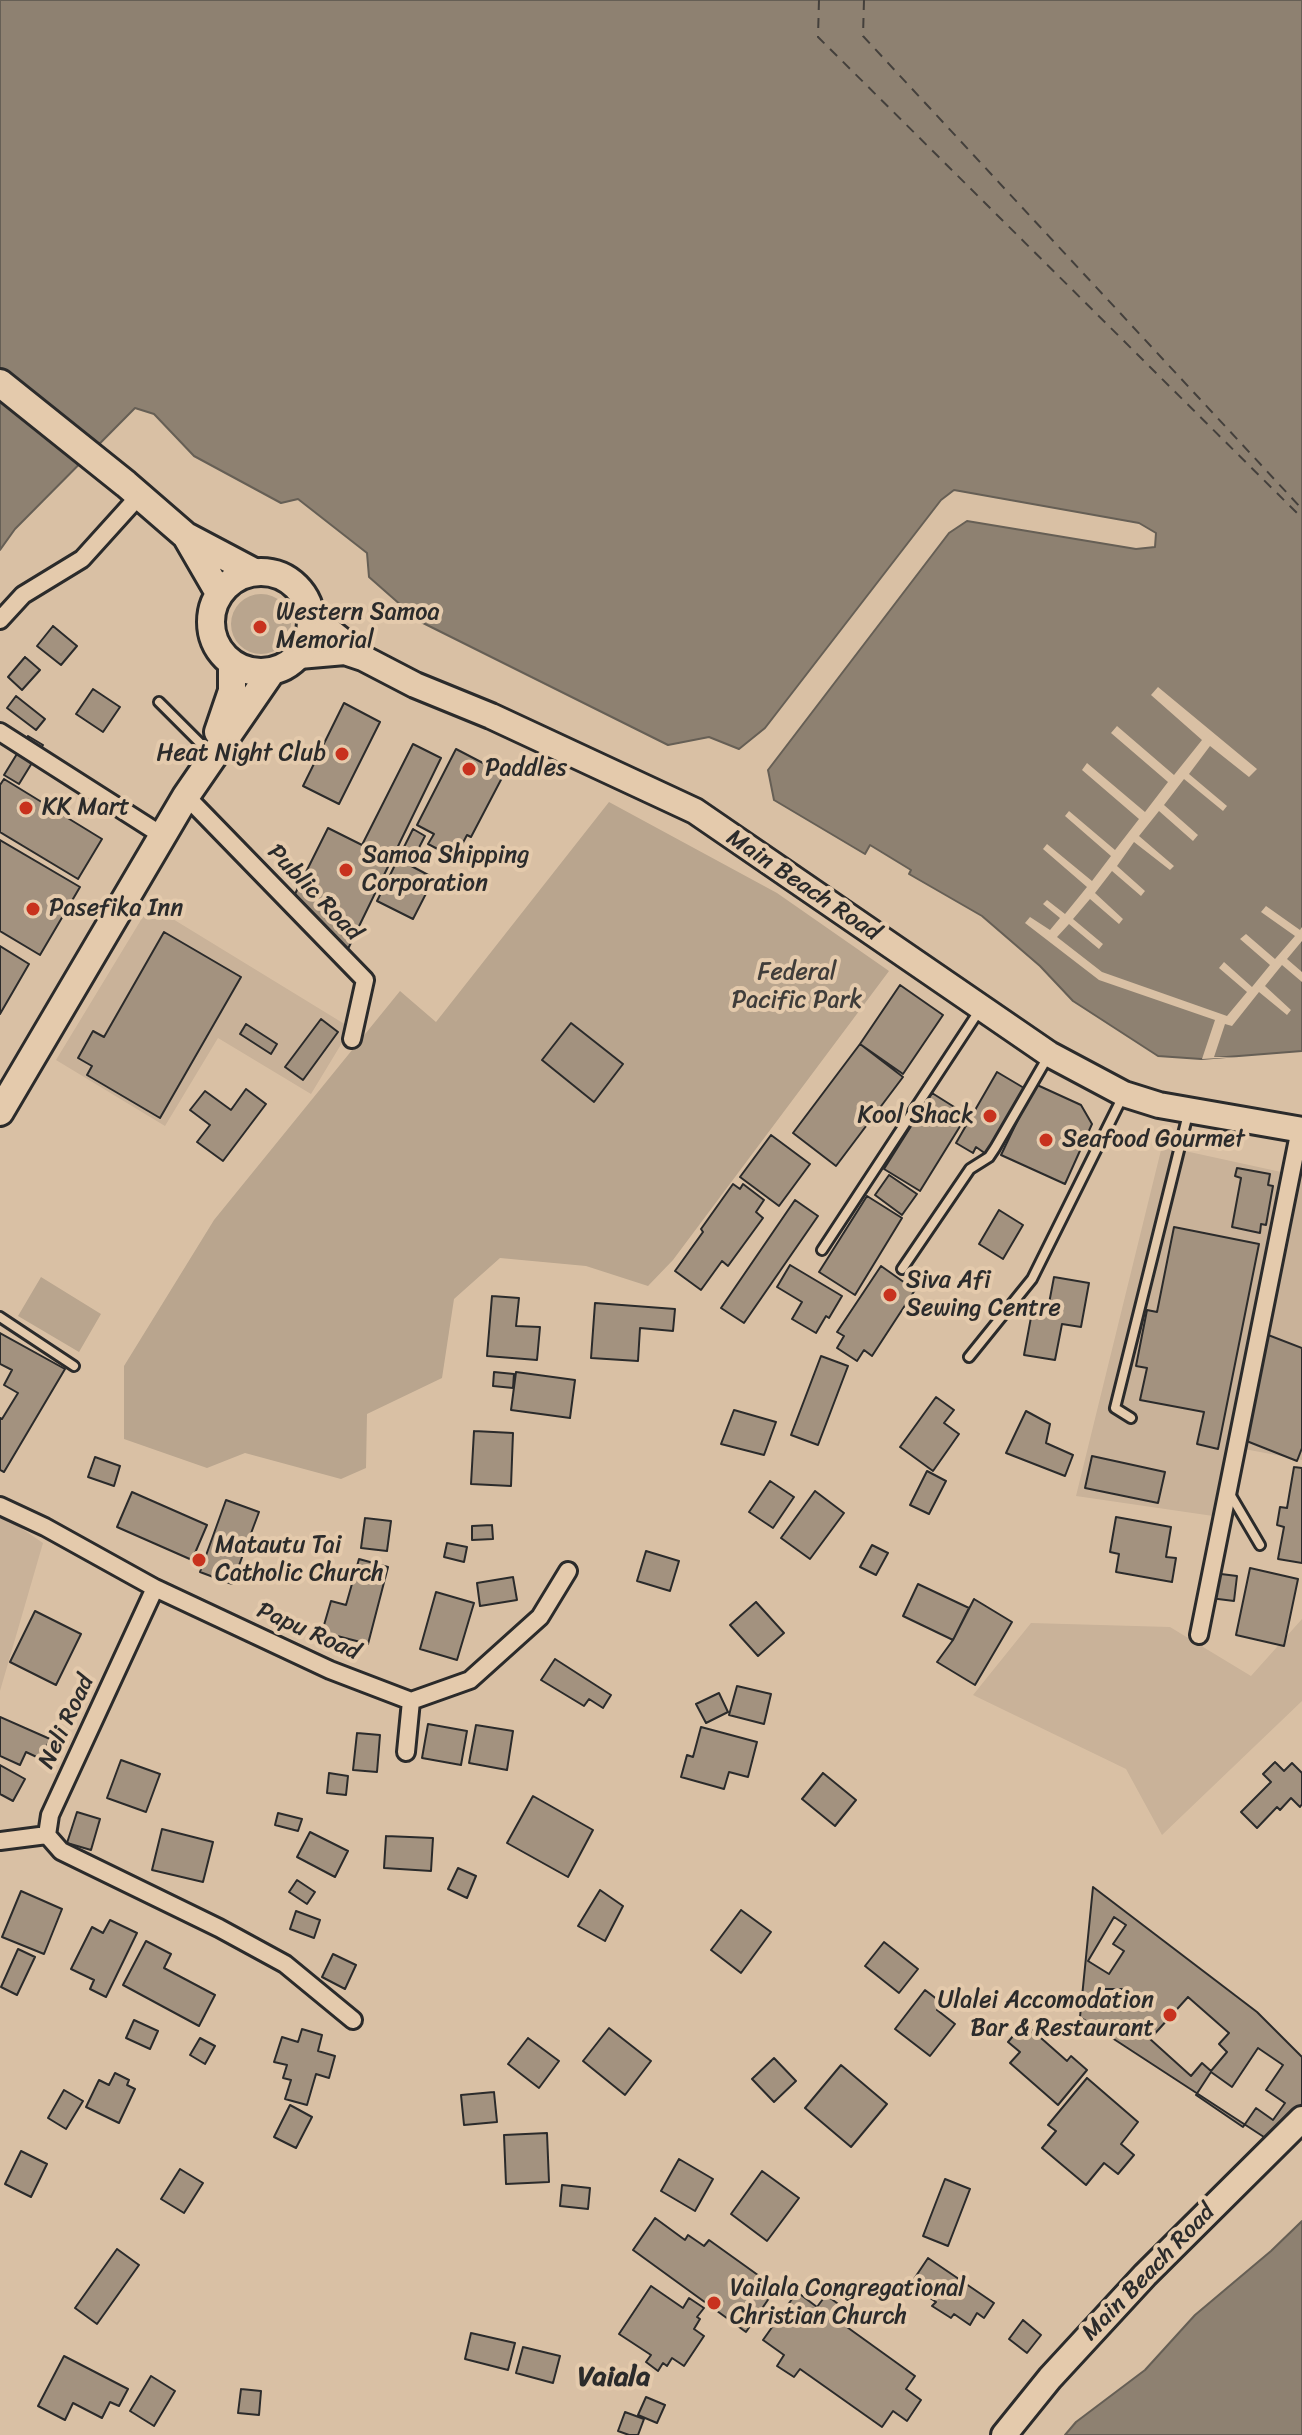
<!DOCTYPE html>
<style>
body{margin:0}
canvas{display:block;background:#d9c0a4}
</style>
<canvas width="1302" height="2435"></canvas>
<script>
const ctx = document.querySelector('canvas').getContext('2d');
ctx.lineJoin = 'round';
function paint(path, color) {
  ctx.fillStyle = color;
  ctx.fill(path, 'evenodd');
}
function poly(rows) {
  const path = new Path2D();
  for (const r of rows) {
    if (r.length === 3) {
      path.moveTo(r[0] + r[2], r[1]);
      path.arc(r[0], r[1], r[2], 0, 2 * Math.PI);
      continue;
    }
    path.moveTo(r[0], r[1]);
    for (let i = 2; i < r.length; i += 2) path.lineTo(r[i], r[i + 1]);
  }
  return path;
}
function strokePath(path, color, width, dash) {
  ctx.strokeStyle = color;
  ctx.lineWidth = width;
  ctx.lineCap = dash ? 'butt' : 'round';
  ctx.setLineDash(dash || []);
  ctx.stroke(path);
}
function drawText(font, color, halo, rows, align = 'center') {
  ctx.font = font + ' Sriracha,sans-serif';
  ctx.lineWidth = 8;
  ctx.setLineDash([]);
  ctx.textBaseline = 'middle';
  ctx.strokeStyle = halo;
  ctx.fillStyle = color;
  for (const [text, x, y, turn = 0] of rows) {
    ctx.save();
    ctx.translate(x, y);
    ctx.rotate((+turn || 0) * Math.PI / 180);
    ctx.textAlign = isNaN(turn) ? turn : align;
    if (halo) ctx.strokeText(text, 0, 0);
    ctx.fillText(text, 0, 0);
    ctx.restore();
  }
}
const built = poly([
 [150,905,351,1028,311,1094,218,1038,165,1126,56,1060],
 [1162,1146,1295,1175,1302,1159,1302,1460,1239,1448,1220,1517,1076,1496],
 [0,1518,12,1522,43,1543,0,1691],
 [1302,1619,1302,1701,1162,1835,1126,1769,973,1695,1031,1623,1170,1627,1251,1676]
]);
const green = poly([
 [261,624,30],
 [609,802,777,893,889,971,673,1260,648,1286,586,1266,500,1258,454,1299,442,1378,367,1414,366,1468,341,1479,245,1453,207,1468,124,1439,124,1366,214,1220,400,991,436,1022],
 [41,1277,101,1314,79,1352,18,1316]
]);
const water = poly([
 [0,0,1302,0,1302,1051,1201,1059,1158,1056,1073,1001,1040,966,982,916,909,874,911,870,870,845,865,854,774,800,768,770,949,533,967,521,1136,549,1155,547,1156,533,1139,523,954,490,941,500,765,728,739,749,709,737,668,745,419,621,369,577,367,553,298,499,281,503,194,456,154,414,135,408,15,529,0,550,0,0],
 [1302,2221,1302,2435,1065,2435,1076,2422,1145,2370,1195,2315,1271,2251,1302,2221]
]);
const pier = poly([
 [1158,687,1257,769,1249,777,1210,746,1189,774,1227,806,1223,811,1184,779,1164,805,1198,835,1193,841,1159,811,1139,836,1174,866,1170,870,1134,842,1117,866,1145,891,1141,896,1112,871,1095,893,1123,919,1119,924,1090,899,1073,919,1103,944,1099,949,1069,924,1057,937,1102,972,1227,1016,1247,992,1219,968,1224,962,1252,987,1270,965,1240,939,1246,934,1275,959,1295,936,1261,912,1266,906,1300,930,1302,927,1302,941,1287,959,1302,972,1302,982,1282,965,1265,986,1291,1010,1287,1015,1259,992,1232,1026,1225,1024,1214,1057,1237,1057,1202,1059,1215,1020,1099,980,1025,923,1030,917,1050,930,1060,918,1043,904,1047,900,1065,914,1087,887,1043,849,1047,844,1092,881,1111,856,1065,816,1069,811,1115,850,1139,819,1082,770,1087,763,1145,812,1168,782,1111,733,1117,726,1174,775,1202,740,1151,695]
]);
const ferry = poly([
 [819,0,818,37,1302,518],
 [864,0,863,36,1302,509]
]);
const building = poly([
 [53,626,77,646,61,665,37,646,53,626],
 [25,657,40,670,22,690,8,677,25,657],
 [93,689,120,707,103,732,76,714,93,689],
 [16,696,45,719,36,730,7,708,16,696],
 [344,703,380,722,339,804,303,786,344,703],
 [28,736,43,745,19,784,4,775,28,736],
 [413,744,441,758,345,955,294,896,328,828,362,845,413,744],
 [456,749,504,774,471,837,467,835,455,858,428,844,434,834,417,825,456,749],
 [4,779,102,839,78,879,0,832,0,785,4,779],
 [413,829,425,836,411,863,399,857,413,829],
 [0,840,80,887,40,955,0,931,0,840],
 [398,859,434,878,413,919,377,901,398,859],
 [164,932,241,977,160,1118,87,1075,92,1066,78,1058,93,1031,104,1037,164,932],
 [0,946,29,964,0,1014,0,946],
 [900,985,943,1015,903,1074,860,1044,900,985],
 [321,1019,338,1032,303,1080,285,1067,321,1019],
 [571,1023,623,1064,594,1102,542,1060,571,1023],
 [246,1024,277,1044,271,1054,240,1034,246,1024],
 [860,1044,903,1077,836,1166,793,1133,860,1044],
 [997,1072,1024,1088,986,1154,976,1147,973,1153,956,1143,997,1072],
 [1035,1084,1081,1105,1092,1124,1065,1184,1001,1155,1035,1084],
 [246,1089,266,1104,223,1161,197,1142,210,1125,190,1110,205,1091,231,1110,246,1089],
 [932,1093,967,1115,920,1191,884,1169,932,1093],
 [771,1135,810,1164,779,1206,740,1177,771,1135],
 [1237,1168,1270,1174,1268,1185,1273,1186,1266,1225,1261,1224,1260,1233,1232,1227,1241,1178,1235,1176,1237,1168],
 [889,1175,917,1194,902,1215,875,1195,889,1175],
 [733,1184,740,1189,743,1184,764,1200,756,1212,763,1218,728,1266,722,1261,701,1290,675,1271,703,1232,701,1229,733,1184],
 [867,1196,902,1218,855,1295,819,1272,867,1196],
 [795,1200,818,1216,744,1323,721,1308,795,1200],
 [999,1210,1023,1225,1003,1259,979,1244,999,1210],
 [1174,1227,1259,1244,1218,1449,1197,1444,1204,1412,1140,1400,1147,1368,1136,1366,1147,1310,1157,1312,1174,1227],
 [790,1265,842,1296,829,1318,826,1316,816,1333,792,1319,802,1302,777,1287,790,1265],
 [881,1266,915,1290,872,1356,864,1350,857,1361,837,1348,844,1336,837,1332,881,1266],
 [1054,1277,1089,1283,1081,1327,1062,1324,1055,1360,1024,1355,1032,1312,1047,1314,1054,1277],
 [492,1296,519,1298,516,1326,540,1327,537,1360,487,1356,492,1296],
 [595,1303,675,1309,673,1331,640,1328,638,1361,591,1358,595,1303],
 [0,1333,65,1369,4,1472,0,1470,0,1418,2,1419,18,1393,4,1385,12,1370,0,1364,0,1333],
 [1263,1333,1302,1348,1302,1448,1297,1461,1239,1438,1263,1333],
 [821,1356,848,1366,818,1445,791,1435,821,1356],
 [494,1372,514,1374,513,1388,493,1386,494,1372],
 [516,1372,575,1380,570,1418,511,1410,516,1372],
 [936,1397,954,1410,944,1423,959,1434,933,1471,900,1447,936,1397],
 [734,1410,776,1422,764,1455,721,1444,734,1410],
 [1026,1411,1050,1424,1046,1443,1073,1455,1065,1476,1006,1453,1026,1411],
 [474,1431,513,1433,511,1486,471,1484,474,1431],
 [1092,1456,1165,1472,1158,1503,1085,1488,1092,1456],
 [95,1457,120,1466,114,1486,88,1477,95,1457],
 [1294,1467,1302,1468,1302,1563,1278,1559,1284,1527,1277,1525,1280,1507,1287,1508,1294,1467],
 [927,1471,946,1481,929,1514,910,1505,927,1471],
 [770,1481,794,1497,773,1528,749,1512,770,1481],
 [815,1491,844,1513,810,1559,781,1538,815,1491],
 [132,1492,207,1525,192,1560,117,1527,132,1492],
 [226,1500,259,1512,232,1584,200,1572,226,1500],
 [1116,1517,1171,1527,1166,1557,1176,1558,1172,1582,1116,1572,1119,1554,1110,1552,1116,1517],
 [365,1518,391,1521,387,1551,361,1548,365,1518],
 [492,1525,493,1539,472,1540,472,1526,492,1525],
 [447,1543,467,1547,464,1562,444,1557,447,1543],
 [872,1545,888,1553,876,1575,860,1567,872,1545],
 [646,1551,679,1561,670,1591,637,1581,646,1551],
 [359,1559,388,1567,368,1644,322,1632,331,1601,346,1605,359,1559],
 [1250,1568,1298,1579,1284,1646,1236,1635,1250,1568],
 [1213,1573,1237,1576,1234,1601,1210,1598,1213,1573],
 [513,1577,517,1600,480,1606,477,1583,513,1577],
 [918,1584,969,1608,953,1640,903,1616,918,1584],
 [436,1592,474,1603,457,1660,420,1649,436,1592],
 [974,1599,1012,1622,975,1685,937,1662,953,1640,974,1599],
 [756,1602,784,1633,758,1656,730,1625,756,1602],
 [35,1611,81,1634,56,1685,10,1662,35,1611],
 [555,1659,611,1695,603,1708,589,1699,584,1706,541,1680,555,1659],
 [737,1686,771,1694,764,1724,729,1715,737,1686],
 [719,1693,728,1712,706,1723,696,1704,719,1693],
 [0,1717,50,1739,41,1759,26,1752,20,1765,0,1756,0,1717],
 [428,1724,467,1731,461,1765,422,1758,428,1724],
 [476,1725,513,1731,507,1770,469,1763,476,1725],
 [701,1727,757,1742,748,1777,729,1772,724,1789,681,1777,687,1755,693,1757,701,1727],
 [357,1733,380,1735,377,1772,353,1770,357,1733],
 [121,1760,160,1774,146,1812,107,1798,121,1760],
 [1275,1762,1284,1771,1292,1763,1302,1773,1302,1804,1300,1807,1291,1798,1280,1810,1277,1807,1257,1828,1241,1812,1271,1782,1263,1774,1275,1762],
 [0,1765,25,1779,13,1801,0,1794,0,1765],
 [329,1773,348,1776,346,1795,327,1793,329,1773],
 [823,1773,856,1800,835,1826,802,1799,823,1773],
 [533,1796,593,1830,568,1877,507,1843,533,1796],
 [77,1812,100,1819,91,1850,67,1843,77,1812],
 [278,1813,302,1819,298,1831,275,1825,278,1813],
 [162,1829,213,1842,203,1882,152,1870,162,1829],
 [310,1832,348,1851,335,1877,297,1857,310,1832],
 [386,1836,433,1838,431,1871,384,1868,386,1836],
 [458,1868,476,1876,467,1898,448,1889,458,1868],
 [297,1880,315,1892,307,1904,289,1892,297,1880],
 [1093,1887,1257,2012,1302,2057,1302,2104,1267,2139,1080,2017,1093,1887],
 [600,1890,623,1906,605,1941,578,1926,600,1890],
 [21,1891,62,1909,44,1954,2,1937,21,1891],
 [741,1910,771,1932,741,1973,711,1950,741,1910],
 [296,1911,320,1920,314,1938,290,1929,296,1911],
 [1114,1917,1126,1925,1113,1944,1124,1951,1109,1974,1088,1961,1114,1917],
 [110,1920,137,1933,106,1997,90,1989,94,1980,71,1969,92,1927,103,1933,110,1920],
 [146,1941,171,1954,164,1968,215,1995,199,2026,123,1985,146,1941],
 [884,1942,918,1969,899,1993,865,1966,884,1942],
 [18,1949,35,1957,17,1995,1,1987,18,1949],
 [333,1954,356,1965,345,1989,322,1977,333,1954],
 [1103,1989,1125,1989,1125,2007,1102,2007,1103,1989],
 [925,1990,942,2003,937,2010,955,2024,930,2056,895,2029,925,1990],
 [1188,1997,1229,2033,1219,2044,1227,2052,1211,2071,1202,2063,1191,2076,1150,2039,1188,1997],
 [134,2020,158,2031,150,2049,126,2038,134,2020],
 [1024,2023,1067,2061,1071,2056,1087,2070,1058,2105,1010,2063,1020,2052,1008,2042,1024,2023],
 [609,2028,651,2061,625,2095,583,2061,609,2028],
 [302,2029,322,2035,318,2051,335,2056,329,2078,316,2074,307,2105,285,2099,291,2080,283,2078,287,2065,274,2062,282,2037,298,2042,302,2029],
 [200,2038,215,2046,205,2064,190,2055,200,2038],
 [528,2038,559,2061,539,2088,508,2064,528,2038],
 [1258,2048,1283,2065,1266,2090,1285,2103,1273,2120,1256,2108,1243,2127,1196,2095,1211,2072,1232,2087,1258,2048],
 [774,2058,796,2081,774,2102,752,2079,774,2058],
 [841,2065,887,2104,851,2147,805,2108,841,2065],
 [115,2073,129,2080,127,2085,135,2089,119,2123,86,2107,99,2080,109,2085,115,2073],
 [1087,2078,1138,2122,1121,2144,1134,2155,1118,2174,1104,2163,1086,2185,1042,2148,1056,2131,1048,2125,1087,2078],
 [64,2090,83,2101,66,2129,48,2118,64,2090],
 [494,2092,497,2122,464,2125,461,2095,494,2092],
 [290,2105,312,2117,296,2148,274,2137,290,2105],
 [547,2133,549,2182,506,2184,504,2135,547,2133],
 [21,2151,47,2164,31,2197,5,2184,21,2151],
 [679,2159,713,2179,695,2211,661,2191,679,2159],
 [180,2169,203,2183,184,2213,161,2199,180,2169],
 [762,2171,799,2198,767,2241,731,2214,762,2171],
 [945,2179,970,2189,948,2246,923,2236,945,2179],
 [562,2185,590,2188,588,2209,560,2206,562,2185],
 [655,2218,685,2240,688,2235,704,2246,709,2240,776,2288,746,2332,633,2250,655,2218],
 [117,2249,139,2265,97,2324,75,2308,117,2249],
 [928,2258,994,2303,984,2318,977,2313,970,2325,954,2314,951,2318,932,2306,936,2302,921,2292,924,2287,914,2279,928,2258],
 [651,2286,683,2308,689,2298,704,2308,697,2317,700,2319,694,2329,704,2336,684,2366,672,2358,667,2366,663,2363,658,2371,646,2362,651,2355,619,2334,651,2286],
 [797,2292,817,2307,826,2295,841,2306,833,2317,915,2376,906,2389,921,2400,907,2421,893,2411,882,2427,800,2369,794,2377,777,2366,784,2355,763,2340,797,2292],
 [1023,2320,1041,2335,1027,2353,1009,2339,1023,2320],
 [471,2333,515,2343,508,2370,465,2359,471,2333],
 [523,2347,560,2356,553,2383,516,2373,523,2347],
 [64,2356,128,2389,119,2406,110,2402,102,2418,73,2403,65,2420,38,2406,64,2356],
 [151,2376,175,2391,154,2426,130,2411,151,2376],
 [241,2389,261,2391,259,2415,238,2413,241,2389],
 [646,2397,665,2405,657,2423,638,2415,646,2397],
 [625,2412,644,2419,638,2435,629,2435,618,2431,625,2412]
]);
const lane = poly([
 [159,702,208,751],
 [822,1250,981,1008],
 [902,1269,970,1169,989,1157,995,1148,1049,1055],
 [0,1317,74,1366],
 [969,1357,1032,1279,1122,1098],
 [1131,1418,1115,1408,1188,1114],
 [1230,1494,1260,1545]
]);
const street = poly([
 [0,620,23,595,82,559,138,497],
 [0,732,163,836],
 [186,796,365,980,352,1039],
 [0,1506,45,1527,155,1588,330,1670,411,1701,470,1680,540,1617,568,1571],
 [1199,1635,1300,1129],
 [406,1752,411,1701],
 [47,1835,61,1851,219,1928,285,1964,353,2020],
 [47,1835,50,1815,155,1588],
 [0,1841,47,1835]
]);
const secondary = poly([
 [311,616,365,659,415,685,491,716,695,811,1049,1054,1124,1094,1159,1105,1302,1130],
 [299,656,345,652,363,658],
 [1004,2435,1050,2378,1145,2275,1302,2119]
]);
const primary = poly([
 [0,383,126,484,186,536,254,572],
 [186,536,219,593],
 [261,622,50],
 [218,732,232,691,232,663],
 [0,1112,186,796,272,671]
]);
const markers = [
 [260,627,8,"#c8321e"],
 [342,754,8,"#c8321e"],
 [469,769,8,"#c8321e"],
 [26,808,8,"#c8321e"],
 [346,870,8,"#c8321e"],
 [33,909,8,"#c8321e"],
 [990,1116,8,"#c8321e"],
 [1046,1140,8,"#c8321e"],
 [890,1295,8,"#c8321e"],
 [199,1560,8,"#c8321e"],
 [1170,2015,8,"#c8321e"],
 [714,2303,8,"#c8321e"]
];
const poiNames = [
 ["Western Samoa",276,613],
 ["Memorial",276,641],
 ["Heat Night Club",326,754,"right"],
 ["Paddles",485,769],
 ["KK Mart",42,808],
 ["Samoa Shipping",362,856],
 ["Corporation",362,884],
 ["Pasefika Inn",49,909],
 ["Kool Shack",974,1116,"right"],
 ["Seafood Gourmet",1062,1140],
 ["Siva Afi",906,1281],
 ["Sewing Centre",906,1309],
 ["Matautu Tai",215,1546],
 ["Catholic Church",215,1574],
 ["Ulalei Accomodation",1154,2001,"right"],
 ["Bar & Restaurant",1154,2029,"right"],
 ["Vailala Congregational",730,2289],
 ["Christian Church",730,2317]
];
const streetNames = [
 ["Main Beach Road",803,886,34],
 ["Public Road",314,893,46],
 ["Papu Road",308,1632,24],
 ["Neli Road",67,1722,-65],
 ["Main Beach Road",1149,2273,-46]
];
const parkNames = [
 ["Federal",797,973],
 ["Pacific Park",797,1001]
];
const quarterNames = [
 ["Vaiala",614,2378]
];
paint(built, '#c9b299');
paint(green, '#b9a58e');
paint(water, '#8e8171');
strokePath(water, '#665f55', 2);
paint(pier, '#d9c0a4');
strokePath(ferry, '#44403c', 2, [10, 8]);
paint(building, '#a3927f');
strokePath(building, '#2b2b2b', 2);
strokePath(lane, '#2b2b2b', 14);
strokePath(street, '#2b2b2b', 22);
strokePath(secondary, '#2b2b2b', 30);
strokePath(primary, '#2b2b2b', 32);
strokePath(lane, '#e4caac', 8);
strokePath(street, '#e4caac', 16);
strokePath(secondary, '#e4caac', 24);
strokePath(primary, '#e4caac', 26);
for (const [x, y, r, color] of markers) {
  const dot = new Path2D();
  dot.arc(x, y, r, 0, 2 * Math.PI);
  ctx.fillStyle = color;
  ctx.fill(dot);
  strokePath(dot, '#e4caac', 3);
}
drawText('24px', '#2b2b2b', '#e4caac', poiNames, 'left');
drawText('24px', '#2b2b2b', '#e4caac', streetNames);
drawText('24px', '#403d3a', '#e4caac', parkNames);
drawText('bold 28px', '#2b2b2b', '#e4caac', quarterNames);
</script>
